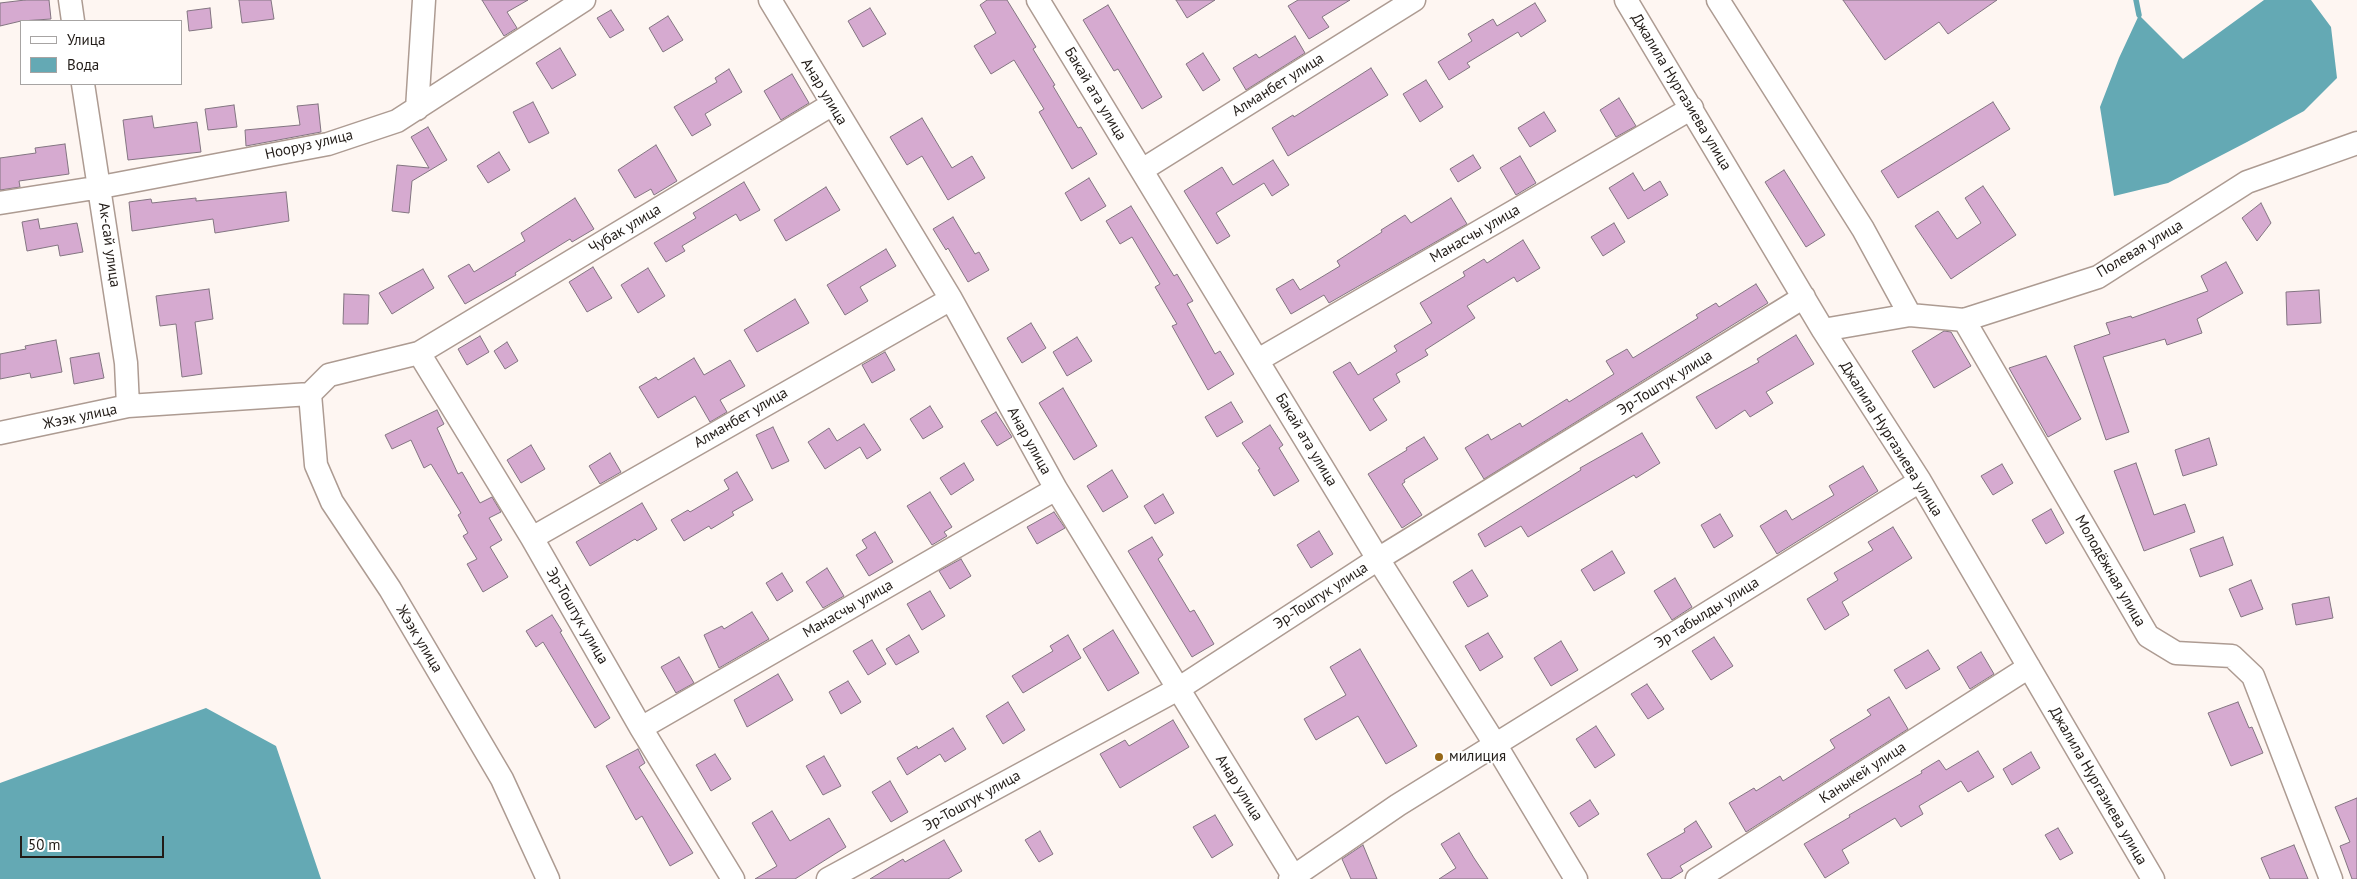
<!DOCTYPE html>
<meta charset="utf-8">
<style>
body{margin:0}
#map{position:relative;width:2357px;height:879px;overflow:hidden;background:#fef6f2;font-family:"PT Sans",sans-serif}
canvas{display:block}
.legend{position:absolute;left:20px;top:20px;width:162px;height:65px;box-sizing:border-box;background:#fff;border:1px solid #a7a4a3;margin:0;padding:6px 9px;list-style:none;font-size:15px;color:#221c18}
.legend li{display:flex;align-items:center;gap:10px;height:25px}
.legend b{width:25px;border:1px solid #a7a4a3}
.scale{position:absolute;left:20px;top:836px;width:144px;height:22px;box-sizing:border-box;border:2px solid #221c18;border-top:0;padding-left:6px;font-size:15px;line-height:18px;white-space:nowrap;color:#221c18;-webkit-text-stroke:4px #fff;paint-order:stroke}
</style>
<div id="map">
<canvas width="2357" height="879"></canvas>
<ul class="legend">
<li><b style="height:6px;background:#fff"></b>Улица</li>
<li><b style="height:14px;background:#64a9b4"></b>Вода</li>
</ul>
<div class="scale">50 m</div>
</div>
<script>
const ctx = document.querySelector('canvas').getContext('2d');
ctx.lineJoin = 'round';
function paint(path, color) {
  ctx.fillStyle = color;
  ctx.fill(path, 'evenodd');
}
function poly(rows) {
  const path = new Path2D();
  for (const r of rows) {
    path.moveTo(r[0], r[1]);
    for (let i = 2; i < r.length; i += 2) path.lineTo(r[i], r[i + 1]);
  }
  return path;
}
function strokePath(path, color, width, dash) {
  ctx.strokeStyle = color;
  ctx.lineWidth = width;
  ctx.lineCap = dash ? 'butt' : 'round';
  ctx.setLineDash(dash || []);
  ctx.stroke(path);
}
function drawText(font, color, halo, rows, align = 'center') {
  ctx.font = font + ' "PT Sans",sans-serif';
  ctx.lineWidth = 4.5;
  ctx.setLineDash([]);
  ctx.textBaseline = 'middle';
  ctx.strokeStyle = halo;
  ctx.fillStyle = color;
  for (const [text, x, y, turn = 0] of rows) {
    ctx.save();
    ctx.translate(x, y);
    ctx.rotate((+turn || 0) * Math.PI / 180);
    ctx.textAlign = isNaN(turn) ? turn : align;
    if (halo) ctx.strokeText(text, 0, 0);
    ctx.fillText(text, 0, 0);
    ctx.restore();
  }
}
const water = poly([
 [2264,0,2311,0,2331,27,2337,78,2304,111,2247,142,2168,183,2114,196,2100,107,2119,58,2139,15,2183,59],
 [206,708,276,746,321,879,0,879,0,783]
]);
const stream = poly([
 [2136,0,2139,15]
]);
const building = poly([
 [25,0,49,0,51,19,21,21,0,26,0,3,25,0],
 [239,0,271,0,274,19,242,23,239,0],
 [482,0,528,0,507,12,517,28,504,36,482,0],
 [987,0,1007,0,1036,47,1033,49,1055,85,1053,86,1078,128,1081,127,1097,154,1072,169,1039,112,1044,109,1014,60,991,74,974,46,996,33,980,5,987,0],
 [1176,0,1215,0,1187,18,1176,0],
 [1298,0,1350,0,1322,17,1329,27,1309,39,1288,6,1298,0],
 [1843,0,1997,0,1948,34,1939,22,1885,60,1843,0],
 [1535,3,1546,21,1521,37,1518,32,1467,63,1470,67,1449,80,1438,62,1472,41,1468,34,1493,19,1497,26,1535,3],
 [1108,5,1162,97,1142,109,1118,69,1114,71,1083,20,1108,5],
 [210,8,212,28,189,31,187,11,210,8],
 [870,8,886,34,863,47,848,21,870,8],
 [611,10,624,30,610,38,597,18,611,10],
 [668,16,683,40,663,52,649,28,668,16],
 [1295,36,1305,53,1246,90,1233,68,1256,54,1259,58,1295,36],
 [560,48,576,75,552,89,536,63,560,48],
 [1203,53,1220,80,1203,91,1186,64,1203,53],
 [1371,68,1388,95,1288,156,1272,128,1293,115,1294,117,1371,68],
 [729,69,742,92,705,114,711,125,692,136,674,107,717,82,715,78,729,69],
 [792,74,809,103,781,120,764,91,792,74],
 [1426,80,1443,107,1420,122,1403,94,1426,80],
 [1619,98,1636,126,1616,137,1600,110,1619,98],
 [533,102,549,133,529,143,513,112,533,102],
 [1993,102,2010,129,1898,198,1881,171,1993,102],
 [318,104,321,132,246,146,245,130,300,125,297,106,318,104],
 [234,105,237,127,208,130,205,109,234,105],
 [1544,112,1556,131,1530,147,1518,128,1544,112],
 [152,116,154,128,197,122,201,152,128,160,123,120,152,116],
 [922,118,952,168,972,156,985,178,948,200,922,156,907,165,890,137,922,118],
 [428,127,447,160,412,181,409,213,392,211,397,165,429,168,411,137,428,127],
 [65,144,69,174,19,181,20,187,0,190,0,158,36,153,35,148,65,144],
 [656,145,677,181,654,195,651,189,635,198,618,170,656,145],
 [499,152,510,170,488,183,477,166,499,152],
 [1473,155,1481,168,1458,182,1450,169,1473,155],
 [1520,156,1536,183,1516,195,1500,168,1520,156],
 [1273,160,1289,185,1272,196,1264,183,1216,213,1230,236,1217,244,1184,191,1222,167,1233,185,1273,160],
 [1784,170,1825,235,1806,247,1765,182,1784,170],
 [1633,173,1644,191,1660,181,1668,195,1628,219,1609,188,1633,173],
 [1089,178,1106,206,1081,221,1065,193,1089,178],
 [744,182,760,210,740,221,736,214,682,246,685,251,666,262,654,243,696,218,693,213,744,182],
 [1983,186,2016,235,1951,279,1915,226,1938,211,1957,239,1981,223,1965,198,1983,186],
 [826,187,840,210,786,241,774,220,826,187],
 [286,192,289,221,215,233,213,219,132,231,129,202,151,199,152,203,196,198,196,201,286,192],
 [575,198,594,229,572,242,570,239,515,273,516,275,465,304,448,276,469,264,474,272,525,241,521,233,575,198],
 [1451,198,1467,224,1329,303,1324,295,1291,314,1276,289,1293,279,1300,290,1340,266,1337,261,1382,232,1381,230,1405,215,1411,223,1451,198],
 [2261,203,2271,223,2257,241,2242,218,2261,203],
 [1131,206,1174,276,1177,274,1193,301,1187,304,1215,354,1220,351,1234,374,1208,390,1172,326,1177,324,1155,287,1160,284,1132,237,1120,244,1106,221,1131,206],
 [953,217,975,254,979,252,989,270,968,282,948,248,946,250,933,229,953,217],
 [38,219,40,229,77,223,83,252,60,256,58,245,27,251,22,222,38,219],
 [1614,223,1625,242,1603,256,1591,237,1614,223],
 [1523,240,1540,268,1517,282,1514,277,1467,306,1475,318,1425,350,1428,355,1396,374,1400,382,1373,399,1387,420,1370,431,1333,372,1350,362,1358,375,1397,351,1394,346,1432,323,1420,303,1465,276,1463,272,1484,259,1487,263,1523,240],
 [886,249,896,266,860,287,868,301,845,315,827,285,886,249],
 [2226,262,2243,293,2197,319,2202,333,2167,345,2165,339,2103,357,2129,432,2106,440,2074,346,2110,334,2106,323,2131,316,2132,318,2208,291,2201,276,2226,262],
 [593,267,612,298,587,312,569,282,593,267],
 [648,268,665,296,638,313,621,285,648,268],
 [423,269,434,288,392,314,379,293,423,269],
 [1756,284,1768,303,1484,479,1465,448,1488,434,1491,440,1520,423,1522,427,1567,399,1569,402,1614,374,1606,361,1627,349,1633,358,1698,318,1696,315,1716,303,1719,307,1756,284],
 [209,289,213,319,195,322,202,374,182,377,176,324,160,326,156,296,209,289],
 [2319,290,2321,323,2287,325,2286,292,2319,290],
 [344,294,369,295,368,324,343,324,344,294],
 [795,299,809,323,757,352,744,330,795,299],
 [1031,323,1046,348,1022,363,1007,338,1031,323],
 [1944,331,1951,332,1971,366,1934,388,1912,351,1944,331],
 [1796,335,1814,364,1766,392,1773,403,1750,417,1745,410,1716,429,1696,397,1759,362,1757,359,1796,335],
 [480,336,489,352,467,365,458,349,480,336],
 [1077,337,1092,361,1067,376,1053,352,1077,337],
 [56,340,62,372,31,378,30,373,0,379,0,354,26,349,25,346,56,340],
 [507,342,518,361,505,369,494,351,507,342],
 [885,352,895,370,872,383,862,365,885,352],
 [99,353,104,378,74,384,70,358,99,353],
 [2046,356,2081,419,2048,437,2009,368,2046,356],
 [694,358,704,375,730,360,745,386,720,400,727,412,710,422,695,396,658,418,639,387,656,377,658,380,694,358],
 [1063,388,1097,446,1074,460,1039,403,1063,388],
 [1231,402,1243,422,1217,437,1205,417,1231,402],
 [930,406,943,427,923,439,910,419,930,406],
 [437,410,444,424,437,428,458,474,462,472,480,503,492,497,501,512,489,518,502,540,490,547,508,577,483,592,467,564,477,559,463,536,468,533,458,515,461,513,431,464,424,468,411,440,392,449,385,435,437,410],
 [996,412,1012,437,997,446,981,421,996,412],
 [864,424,881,450,867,459,860,447,825,469,808,442,829,428,837,441,864,424],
 [1270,425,1283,445,1279,448,1299,481,1274,496,1258,470,1260,469,1242,443,1270,425],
 [773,427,789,461,772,469,756,435,773,427],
 [1642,433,1660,463,1636,478,1634,475,1528,537,1521,526,1485,547,1478,534,1581,470,1580,468,1642,433],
 [1424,437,1438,459,1404,480,1405,482,1402,484,1422,515,1402,528,1368,474,1407,450,1406,448,1424,437],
 [2209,438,2217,465,2183,476,2175,450,2209,438],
 [531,445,545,469,521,483,507,460,531,445],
 [610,453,621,472,600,484,589,466,610,453],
 [964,463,974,480,951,495,940,478,964,463],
 [2136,463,2154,515,2185,504,2195,532,2144,551,2114,471,2136,463],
 [2002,464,2013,483,1993,495,1981,476,2002,464],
 [1863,466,1878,491,1777,554,1760,526,1786,510,1792,520,1834,495,1829,486,1863,466],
 [1112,470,1128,497,1103,512,1087,486,1112,470],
 [737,472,753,500,732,512,734,515,711,529,709,526,684,541,671,520,688,510,690,512,729,489,724,480,737,472],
 [930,492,952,527,944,532,947,536,932,545,907,506,930,492],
 [1163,494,1174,513,1155,524,1144,506,1163,494],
 [642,503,657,529,637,541,635,539,590,566,576,542,642,503],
 [2051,509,2064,533,2046,544,2032,520,2051,509],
 [1054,512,1065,528,1037,544,1027,527,1054,512],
 [1720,514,1733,536,1714,548,1701,525,1720,514],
 [1893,527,1912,558,1842,602,1849,615,1825,630,1807,599,1838,580,1834,573,1873,550,1868,542,1893,527],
 [1319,531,1333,554,1311,568,1297,545,1319,531],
 [875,532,893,562,869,576,856,555,867,548,862,540,875,532],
 [1152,537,1163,555,1158,559,1190,612,1194,610,1214,644,1192,657,1128,551,1152,537],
 [2223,537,2233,565,2200,577,2190,549,2223,537],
 [1612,551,1625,573,1594,591,1581,570,1612,551],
 [961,559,971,576,950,589,939,571,961,559],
 [827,568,844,596,823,608,806,582,827,568],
 [1472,570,1488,596,1468,607,1453,582,1472,570],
 [782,573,793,591,777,601,766,583,782,573],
 [1675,578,1692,607,1672,620,1654,591,1675,578],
 [2251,580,2263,609,2241,617,2229,589,2251,580],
 [930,591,945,616,922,630,907,604,930,591],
 [2329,597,2333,618,2296,625,2292,604,2329,597],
 [752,612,769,639,719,668,704,635,722,626,724,629,752,612],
 [552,615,562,631,560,632,610,718,595,728,543,642,536,647,526,631,552,615],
 [1113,630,1139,673,1108,691,1083,649,1113,630],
 [1488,633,1503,657,1480,671,1465,646,1488,633],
 [909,635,919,652,896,665,886,649,909,635],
 [1068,635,1081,658,1023,693,1012,676,1053,651,1050,646,1068,635],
 [1714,637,1733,666,1711,680,1692,651,1714,637],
 [872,640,886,664,868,675,853,651,872,640],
 [1561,641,1578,670,1551,686,1534,658,1561,641],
 [1360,649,1417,746,1386,764,1358,716,1316,740,1304,719,1346,695,1330,667,1360,649],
 [1928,650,1940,669,1906,689,1894,670,1928,650],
 [1981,652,1994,674,1970,689,1957,667,1981,652],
 [679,657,694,683,676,693,661,667,679,657],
 [778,674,793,700,747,727,734,700,778,674],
 [848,681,861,702,841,714,829,692,848,681],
 [1647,684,1664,709,1648,719,1631,694,1647,684],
 [1889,697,1908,729,1746,832,1729,803,1754,788,1756,791,1780,776,1783,781,1835,748,1830,740,1871,715,1867,710,1889,697],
 [1008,702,1025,730,1003,744,986,716,1008,702],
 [2238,702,2249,728,2252,727,2263,753,2231,766,2208,713,2238,702],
 [1173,720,1189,747,1120,788,1100,754,1125,740,1129,746,1173,720],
 [1596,726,1615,755,1595,768,1576,739,1596,726],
 [953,728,966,749,945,762,940,754,907,775,897,758,917,746,918,749,953,728],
 [638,749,645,763,639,767,693,853,670,866,642,816,636,820,606,766,638,749],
 [1978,751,1994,777,1968,792,1961,781,1919,806,1923,814,1901,827,1895,818,1842,850,1849,863,1825,878,1804,844,1850,817,1849,815,1922,773,1921,771,1939,760,1946,770,1978,751],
 [2031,752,2040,768,2012,785,2003,769,2031,752],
 [715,754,731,779,711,791,696,765,715,754],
 [824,756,841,786,823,795,806,766,824,756],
 [890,781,908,812,891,822,872,792,890,781],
 [2357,798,2357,879,2352,879,2340,846,2350,842,2335,807,2357,798],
 [1590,800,1599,814,1579,827,1570,813,1590,800],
 [772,811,790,841,829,818,846,847,795,879,755,879,777,866,752,823,772,811],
 [1215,815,1233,845,1212,858,1193,827,1215,815],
 [1696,821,1712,847,1680,866,1683,871,1670,879,1662,879,1647,854,1685,832,1684,829,1696,821],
 [2058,828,2073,853,2060,860,2045,835,2058,828],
 [1040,831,1053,854,1039,862,1025,840,1040,831],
 [1459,833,1474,858,1488,879,1439,879,1456,868,1441,844,1459,833],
 [944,840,962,871,948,879,870,879,903,859,905,862,944,840],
 [1363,845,1377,879,1351,879,1342,859,1363,845],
 [2294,845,2308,879,2270,879,2261,858,2294,845]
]);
const minor = poly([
 [70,0,73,21],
 [770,0,951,299,1056,489,1295,879],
 [1038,0,1378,559,1495,744,1576,879],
 [1626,0,1823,330,1920,481,2153,879],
 [1718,0,1863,229,1910,315],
 [83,84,126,363,128,406],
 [417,109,424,0],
 [1142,170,1414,0],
 [0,203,101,187,328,144,397,121,584,0],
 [1964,320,2148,636,2176,653,2232,656,2253,676,2331,879],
 [1823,330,1910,315,1964,320,2098,277,2247,182,2357,143],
 [419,353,532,538,641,728,733,879],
 [1258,360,1692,108],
 [310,394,316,465,332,502,390,589,502,779,548,879],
 [0,433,128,406,310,394,329,375,419,353,831,105],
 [532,538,951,299],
 [641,728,1056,489],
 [828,879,1178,689,1378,559,1804,297],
 [1290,879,1398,805,1920,481],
 [1697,879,2029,667]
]);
const markers = [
 [1439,757,5,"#976718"]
];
const streetNames = [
 ["Алманбет улица",1278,85,-32],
 ["Анар улица",824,92,59],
 ["Джалила Нургазиева улица",1681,92,59],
 ["Бакай ата улица",1095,94,59],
 ["Нооруз улица",309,145,-13],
 ["Чубак улица",625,229,-31],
 ["Манасчы улица",1475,234,-30],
 ["Ак-сай улица",109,245,82],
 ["Полевая улица",2140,249,-31],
 ["Эр-Тоштук улица",1665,383,-32],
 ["Жээк улица",80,417,-12],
 ["Алманбет улица",741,418,-30],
 ["Джалила Нургазиева улица",1891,439,58],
 ["Бакай ата улица",1306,440,59],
 ["Анар улица",1029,441,61],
 ["Молодёжная улица",2110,571,60],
 ["Эр-Тоштук улица",1321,596,-33],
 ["Манасчы улица",848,609,-30],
 ["Эр табылды улица",1707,613,-32],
 ["Эр-Тоштук улица",577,616,60],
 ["Жээк улица",419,639,59],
 ["Каныкей улица",1863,773,-33],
 ["Джалила Нургазиева улица",2098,786,60],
 ["Анар улица",1239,788,58],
 ["Эр-Тоштук улица",972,801,-29]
];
const poiNames = [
 ["милиция",1449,757]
];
paint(water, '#64a9b4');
strokePath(stream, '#64a9b4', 5.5);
paint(building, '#d6aad0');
strokePath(building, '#837581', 1);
strokePath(minor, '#ad9b92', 25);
strokePath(minor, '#fff', 22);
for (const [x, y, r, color] of markers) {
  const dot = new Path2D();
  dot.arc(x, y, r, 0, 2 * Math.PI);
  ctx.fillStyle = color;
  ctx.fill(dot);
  strokePath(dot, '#fff', 2);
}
drawText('15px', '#221c18', '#fff', streetNames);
drawText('15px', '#221c18', '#fff', poiNames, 'left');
</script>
